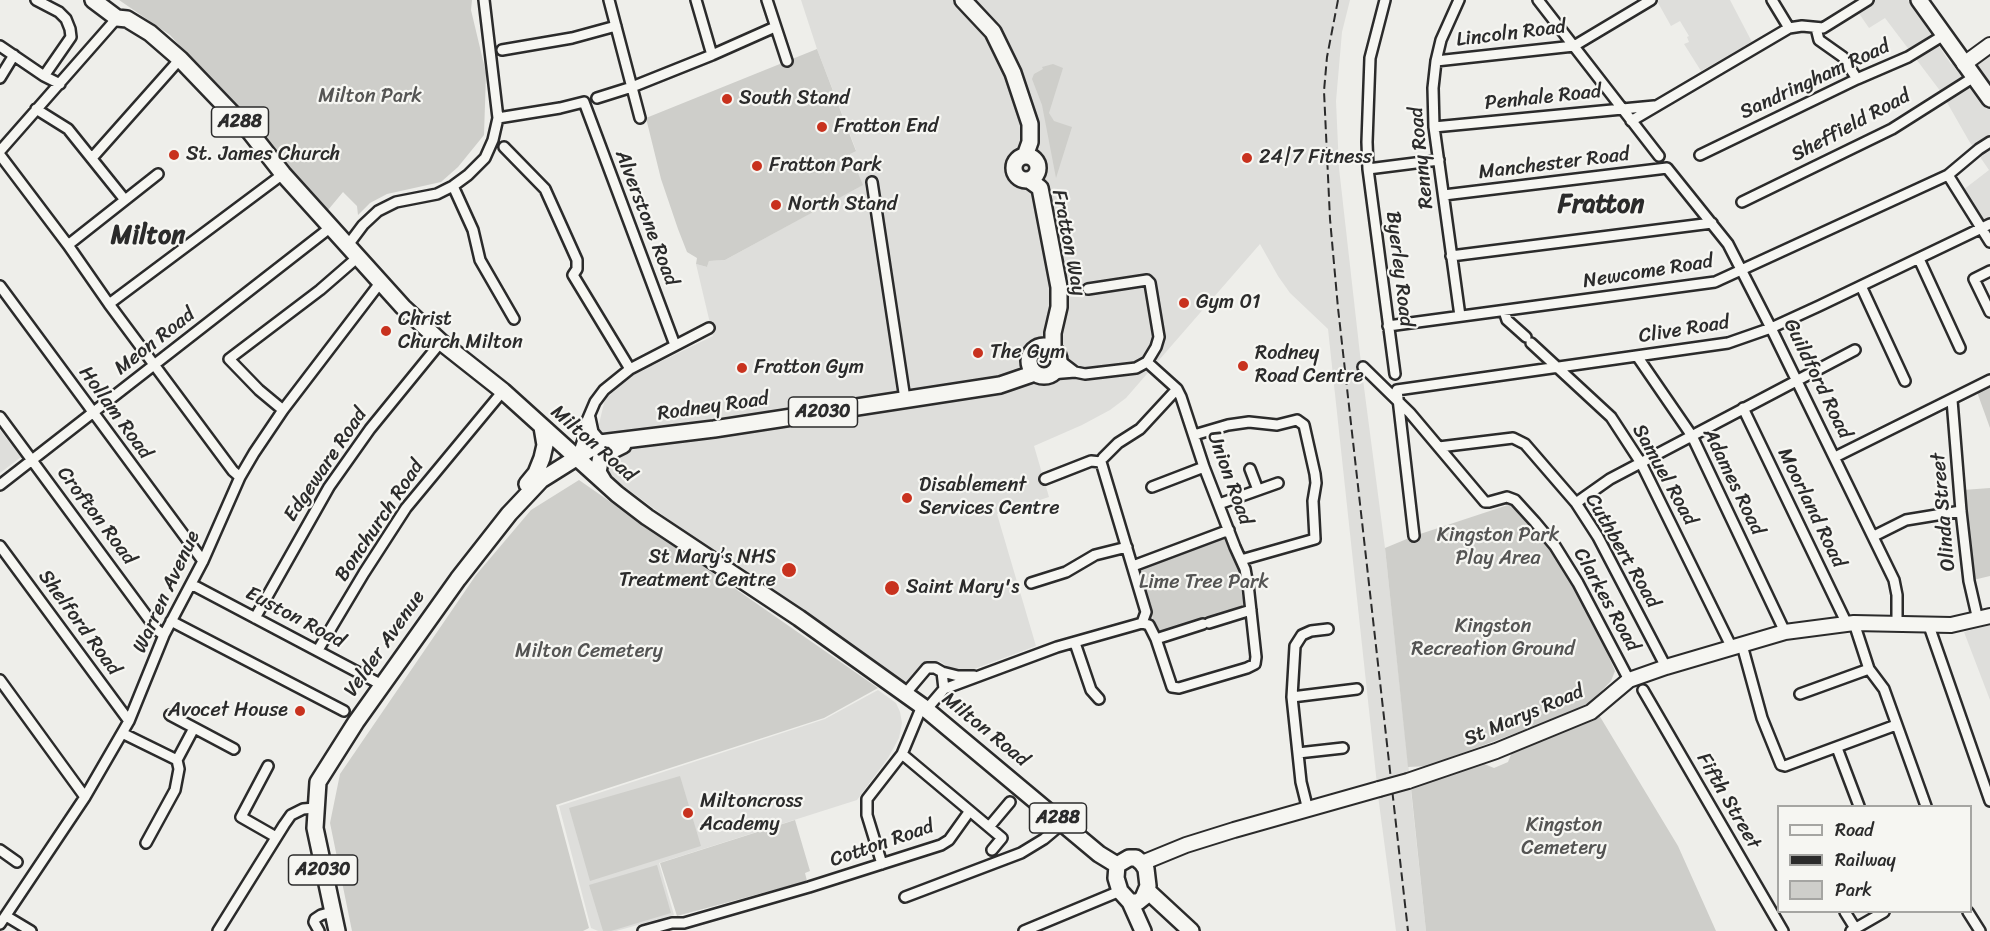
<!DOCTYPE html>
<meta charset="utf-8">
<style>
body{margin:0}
#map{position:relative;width:1990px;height:931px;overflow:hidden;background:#eeeeea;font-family:Sriracha,sans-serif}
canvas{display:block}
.legend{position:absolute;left:1777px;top:805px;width:195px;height:108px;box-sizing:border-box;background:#f6f6f2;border:2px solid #a5a5a2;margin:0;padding:8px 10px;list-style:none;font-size:18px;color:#2b2b2b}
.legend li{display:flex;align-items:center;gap:12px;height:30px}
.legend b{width:30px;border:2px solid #a5a5a2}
</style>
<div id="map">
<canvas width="1990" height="931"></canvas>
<ul class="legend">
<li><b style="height:8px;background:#f6f6f2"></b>Road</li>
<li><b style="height:8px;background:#2b2b2b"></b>Railway</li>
<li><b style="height:16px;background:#cececa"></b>Park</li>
</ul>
</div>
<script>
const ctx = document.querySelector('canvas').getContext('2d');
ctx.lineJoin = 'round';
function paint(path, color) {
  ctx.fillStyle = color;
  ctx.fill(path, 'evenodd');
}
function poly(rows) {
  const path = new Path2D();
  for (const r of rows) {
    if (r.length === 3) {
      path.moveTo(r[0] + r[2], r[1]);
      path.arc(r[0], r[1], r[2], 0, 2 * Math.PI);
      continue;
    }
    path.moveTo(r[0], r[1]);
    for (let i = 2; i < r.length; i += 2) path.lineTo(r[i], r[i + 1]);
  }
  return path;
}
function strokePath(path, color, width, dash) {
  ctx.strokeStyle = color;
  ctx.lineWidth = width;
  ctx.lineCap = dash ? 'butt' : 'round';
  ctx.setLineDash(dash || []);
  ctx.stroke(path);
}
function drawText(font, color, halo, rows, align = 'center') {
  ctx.font = font + ' Sriracha,sans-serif';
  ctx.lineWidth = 4.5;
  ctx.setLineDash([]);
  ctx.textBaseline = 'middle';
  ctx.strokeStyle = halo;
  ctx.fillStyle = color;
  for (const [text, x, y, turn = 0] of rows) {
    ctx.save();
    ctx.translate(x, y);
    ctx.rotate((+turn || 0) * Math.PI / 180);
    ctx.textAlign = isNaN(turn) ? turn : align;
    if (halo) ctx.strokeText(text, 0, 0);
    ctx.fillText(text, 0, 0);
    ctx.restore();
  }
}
const built = poly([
 [801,0,1350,0,1342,32,1336,101,1339,168,1362,372,1385,548,1426,931,1396,931,1379,803,1328,329,1290,293,1278,276,1260,244,1126,398,1110,410,1082,425,1034,446,1049,497,997,514,1036,646,966,672,955,671,939,661,923,666,904,685,717,555,607,474,599,424,605,399,631,376,713,336,696,264,707,267,709,261,725,260,862,185,850,153,856,150,817,49],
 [1659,0,1730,0,1752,42,1701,71,1684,44,1689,42,1687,37,1689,36,1680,21,1671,26,1657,1],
 [1860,0,1908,0,1951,64,1990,45,1990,239,1963,190,1989,170,1969,141,1941,92,1885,18,1869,28,1858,12,1865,8],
 [0,430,21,457,0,473],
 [1990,625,1990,700,1964,632],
 [878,690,896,703,900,712,902,723,899,738,888,758,857,800,659,863,674,915,616,931,598,931,591,928,559,806,825,719]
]);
const green = poly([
 [119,0,472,0,471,10,486,73,484,135,458,167,441,182,387,194,370,203,358,215,357,206,343,192,328,210,170,35],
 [817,49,856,151,850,154,863,185,725,260,709,261,707,267,696,264,697,258,687,252,678,229,661,179,646,118],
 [1053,64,1063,68,1049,113,1054,121,1072,127,1056,178,1042,105,1032,79,1034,74,1043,69,1042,67],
 [1990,385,1990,428,1977,392],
 [579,480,878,688,824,718,556,805,589,928,583,931,352,931,330,823,340,774,476,575,531,510],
 [1990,488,1990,576,1969,581,1967,514,1960,508,1963,490],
 [1511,504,1552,550,1591,616,1615,671,1611,681,1592,701,1572,712,1428,766,1408,767,1385,548,1414,536],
 [1226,538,1240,570,1239,581,1245,607,1160,632,1153,620,1146,591,1138,569],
 [1599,715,1678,846,1716,931,1426,931,1411,788,1482,763,1494,768,1508,762,1512,752],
 [680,776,701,846,590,881,569,808],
 [795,820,810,871,805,873,807,881,677,916,660,863],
 [657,865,671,913,611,931,603,931,589,885]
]);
const street = poly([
 [36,0,59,12,66,19,70,29,71,37,44,76],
 [609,0,640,118],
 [696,0,712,55],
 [767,0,787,61],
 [1385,0,1370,58,1367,142,1368,169,1395,374],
 [1459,0,1441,40,1436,61,1433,88,1434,127,1460,316],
 [1538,0,1659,156],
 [1772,0,1789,28],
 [1816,28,1819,40,1843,57,1857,79],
 [0,46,44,76,60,84],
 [502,50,572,38,616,26],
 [1436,61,1574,46,1651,0],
 [0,78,14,55],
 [597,98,632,87,712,55,775,27],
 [36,109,68,129,125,200],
 [498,118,560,108,584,102,675,345],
 [1631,121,1789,28,1802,26,1823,28,1868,0],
 [1434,127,1654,106],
 [504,147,545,189,577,260,577,269,573,275,630,369],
 [0,151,117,18],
 [0,155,68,245,109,304,233,471,240,477],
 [1700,155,1857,79,1908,57,1944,35],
 [92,158,180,59],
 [1368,169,1439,160],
 [1948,175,1990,242],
 [872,182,905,399],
 [453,186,473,230,480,260,514,319],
 [1444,195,1667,168,1728,244,1771,328,1894,580,1897,595,1897,623],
 [1742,202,1892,129,1974,77],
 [68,245,158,174],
 [348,245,363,225,378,211,396,202,437,194,453,186,468,175,485,158,493,140,498,118,484,0],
 [1451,256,1712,223],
 [1919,259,1960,348],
 [1990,271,1974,279,1990,312],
 [0,286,203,561],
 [1861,286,1905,381],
 [109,304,283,174],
 [1504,311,1507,320,1526,337],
 [1388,326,1715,282,1948,175,1979,149,1990,142],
 [1531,343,1611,417,1641,463,1732,648],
 [1637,356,1692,436,1785,632],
 [1058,359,1075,372],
 [1147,362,1177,389,1181,397,1204,467,1235,547,1245,569,1247,580],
 [1363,367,1410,413,1485,502,1489,502,1507,497,1515,500,1535,522,1555,546,1578,583,1629,680],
 [1050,374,1075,372,1085,374,1136,368,1147,362,1156,347,1159,337,1150,283,1147,280,1088,289],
 [1952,400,1961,511,1969,581,1978,620],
 [1743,408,1847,624],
 [283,410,259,390,229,359,320,290,358,257],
 [0,417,157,630,164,635],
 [590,418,593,432,598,438,605,442],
 [1194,435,1228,425,1249,422,1277,425,1297,420,1304,425,1315,474,1316,483,1313,501,1315,539,1241,560],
 [1439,447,1513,438,1525,444,1576,503,1598,537,1666,667],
 [577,457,583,440,586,423,595,402,604,390,630,369,709,328],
 [1835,457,1990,380],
 [1103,458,1118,443,1140,429,1177,389],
 [1250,469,1258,490],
 [1045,479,1091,461,1101,462,1146,612,1142,623],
 [0,485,331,227],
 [1152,487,1204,467],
 [1576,503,1610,479,1855,350],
 [1219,504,1278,483],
 [1414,536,1397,390,1728,343,1771,328,1819,306,1990,224],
 [1874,536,1906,520,1961,511],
 [0,546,129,721],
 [1133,566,1229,530],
 [1031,583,1066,572,1095,555,1127,547],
 [191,584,382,685],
 [255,618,329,487,370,429,441,342],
 [171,621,344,711],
 [1209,623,1251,610],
 [1854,623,1869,669,1884,689,1926,806],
 [1929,626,1990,801],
 [1156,639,1203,624],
 [1075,643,1091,690,1099,699],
 [1742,645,1762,718,1781,765,1785,766,1896,725],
 [318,650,364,573,406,508,503,391],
 [942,672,958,676,974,676],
 [0,680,85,797],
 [1643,690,1783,931],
 [905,694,927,668,935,668,942,672,944,689],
 [1800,694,1869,669],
 [1292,697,1357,689],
 [922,706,902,754,1002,838,992,850],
 [926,710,944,689,1057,647,1142,623,1149,625,1156,639,1172,687,1179,688,1247,668,1255,664,1256,657,1248,584],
 [170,715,234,749],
 [122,733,177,760,179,769,175,790,146,843],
 [1837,748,1859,806],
 [1298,753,1343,748],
 [177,760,194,728],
 [268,766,241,817,276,837],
 [1308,810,1301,782,1292,697,1295,646,1302,635,1311,631,1328,629],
 [989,827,1010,802],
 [0,850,17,862],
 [882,864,867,815,867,799,902,754],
 [905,897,1021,853,1044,839,1063,823],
 [1845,912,1855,928],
 [1968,912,1980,931],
 [6,916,31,931],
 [0,924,85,797,129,721,164,635,203,561,240,477,254,453,283,410,380,283],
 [218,931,284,825,291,815,303,809,315,808],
 [319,931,314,922,315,919,321,915,332,912],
 [643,931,672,923,684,923,809,887,941,845,949,840,969,812],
 [1024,931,1120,891],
 [1851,931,1884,912]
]);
const secondary = poly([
 [1964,64,1990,45],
 [1408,781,1496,751,1591,712,1629,680,1666,667,1785,632,1854,623,1951,625,1990,616],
 [1142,863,1186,845,1234,830,1379,789]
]);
const primary = poly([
 [93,0,117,18,127,19,150,33,180,59,250,132,283,174,403,307,441,342,503,391,617,494,647,517,799,618,922,706,1099,854,1117,865],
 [963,0,993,32,1013,73,1030,124,1030,142,1025,156],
 [1919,0,1990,99],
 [1026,168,12],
 [1029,180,1040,188,1059,287,1059,307,1053,333,1053,349],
 [1044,361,15],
 [604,482,598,472,601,456,623,445],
 [527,484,536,473,542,458,545,445,542,427],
 [1146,892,1151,894,1191,931],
 [1130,902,1138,902,1143,898,1148,886,1146,869,1142,863,1136,858,1129,858,1117,865,1116,878,1120,891,1130,902,1143,931],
 [337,931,315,828,318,782,356,722,458,579,509,514,541,480,600,443,714,429,1000,385,1035,373]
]);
const rail = poly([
 [1338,0,1327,57,1324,91,1330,219,1338,308,1408,931]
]);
const secondaryBridge = poly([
 [1379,789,1408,781]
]);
const markers = [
 [727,99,6,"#c8321e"],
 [822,127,6,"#c8321e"],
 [174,155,6,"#c8321e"],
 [1247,158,6,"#c8321e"],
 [757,166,6,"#c8321e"],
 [776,205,6,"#c8321e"],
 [1184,303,6,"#c8321e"],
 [386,331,6,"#c8321e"],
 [978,353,6,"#c8321e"],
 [1243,366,6,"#c8321e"],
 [742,368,6,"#c8321e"],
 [907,498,6,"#c8321e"],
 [789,570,8,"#c8321e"],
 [892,588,8,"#c8321e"],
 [300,711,6,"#c8321e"],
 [688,813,6,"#c8321e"]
];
const shields = [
 [240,122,57],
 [823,412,69],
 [1058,818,57],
 [323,870,69]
];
const shieldNames = [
 ["A288",240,122],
 ["A2030",823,412],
 ["A288",1058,818],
 ["A2030",323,870]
];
const streetNames = [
 ["Lincoln Road",1511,34,-7],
 ["Sandringham Road",1815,80,-25],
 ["Penhale Road",1543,98,-6],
 ["Sheffield Road",1851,126,-28],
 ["Renny Road",1422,158,-96],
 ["Manchester Road",1554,164,-7],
 ["Alverstone Road",646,218,69],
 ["Fratton Way",1068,243,79],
 ["Byerley Road",1399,269,83],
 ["Newcome Road",1648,272,-9],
 ["Clive Road",1684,330,-9],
 ["Meon Road",155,342,-38],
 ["Guildford Road",1817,379,64],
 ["Rodney Road",713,407,-8],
 ["Hollam Road",115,413,54],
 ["Milton Road",593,444,41],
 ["Edgeware Road",326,465,-56],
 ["Samuel Road",1664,475,61],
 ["Union Road",1229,478,70],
 ["Adames Road",1733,482,64],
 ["Moorland Road",1811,508,64],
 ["Olinda Street",1944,512,-95],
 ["Crofton Road",96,516,53],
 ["Bonchurch Road",380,521,-56],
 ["Cuthbert Road",1622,551,60],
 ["Warren Avenue",167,592,-65],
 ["Clarkes Road",1606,600,61],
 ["Euston Road",295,618,28],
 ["Shelford Road",79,623,54],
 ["Velder Avenue",385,644,-55],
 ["St Marys Road",1524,716,-23],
 ["Milton Road",985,730,39],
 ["Fifth Street",1728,801,60],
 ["Cotton Road",882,844,-19]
];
const parkNames = [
 ["Milton Park",370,97],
 ["Kingston Park",1498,536],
 ["Play Area",1498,559],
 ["Lime Tree Park",1204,583],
 ["Kingston",1493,627],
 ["Recreation Ground",1493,650],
 ["Milton Cemetery",589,652],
 ["Kingston",1564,826],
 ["Cemetery",1564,849]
];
const poiNames = [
 ["South Stand",739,99],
 ["Fratton End",834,127],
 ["St. James Church",186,155],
 ["24|7 Fitness",1259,158],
 ["Fratton Park",769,166],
 ["North Stand",788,205],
 ["Gym 01",1196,303],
 ["Christ",398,320],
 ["Church Milton",398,343],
 ["The Gym",990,353],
 ["Rodney",1255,354],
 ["Road Centre",1255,377],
 ["Fratton Gym",754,368],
 ["Disablement",919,486],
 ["Services Centre",919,509],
 ["St Mary’s NHS",776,558,"right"],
 ["Treatment Centre",776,581,"right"],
 ["Saint Mary's",906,588],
 ["Avocet House",288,711,"right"],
 ["Miltoncross",700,802],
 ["Academy",700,825]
];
const districtNames = [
 ["Fratton",1601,205],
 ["Milton",148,236]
];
paint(built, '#dededb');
paint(green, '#cececa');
strokePath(street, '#2b2b2b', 14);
strokePath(secondary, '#2b2b2b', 18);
strokePath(primary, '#2b2b2b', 20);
strokePath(street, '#f6f6f2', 9);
strokePath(secondary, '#f6f6f2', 14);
strokePath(primary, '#f6f6f2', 15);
strokePath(rail, '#2b2b2b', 2, [9, 4.5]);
strokePath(secondaryBridge, '#2b2b2b', 18, []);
strokePath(secondaryBridge, '#f6f6f2', 14);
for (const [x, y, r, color] of markers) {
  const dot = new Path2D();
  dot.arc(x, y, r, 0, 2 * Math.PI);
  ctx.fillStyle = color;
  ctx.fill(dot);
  strokePath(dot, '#f6f6f2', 2);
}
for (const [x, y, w] of shields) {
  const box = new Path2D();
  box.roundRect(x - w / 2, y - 15, w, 30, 4.5);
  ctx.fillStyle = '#f6f6f2';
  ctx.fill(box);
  strokePath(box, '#2b2b2b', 1.5);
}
drawText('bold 18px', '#2b2b2b', null, shieldNames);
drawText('20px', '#2b2b2b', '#f6f6f2', streetNames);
drawText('20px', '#545453', '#f6f6f2', parkNames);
drawText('20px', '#2b2b2b', '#f6f6f2', poiNames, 'left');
drawText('bold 26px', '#2b2b2b', '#f6f6f2', districtNames);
</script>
